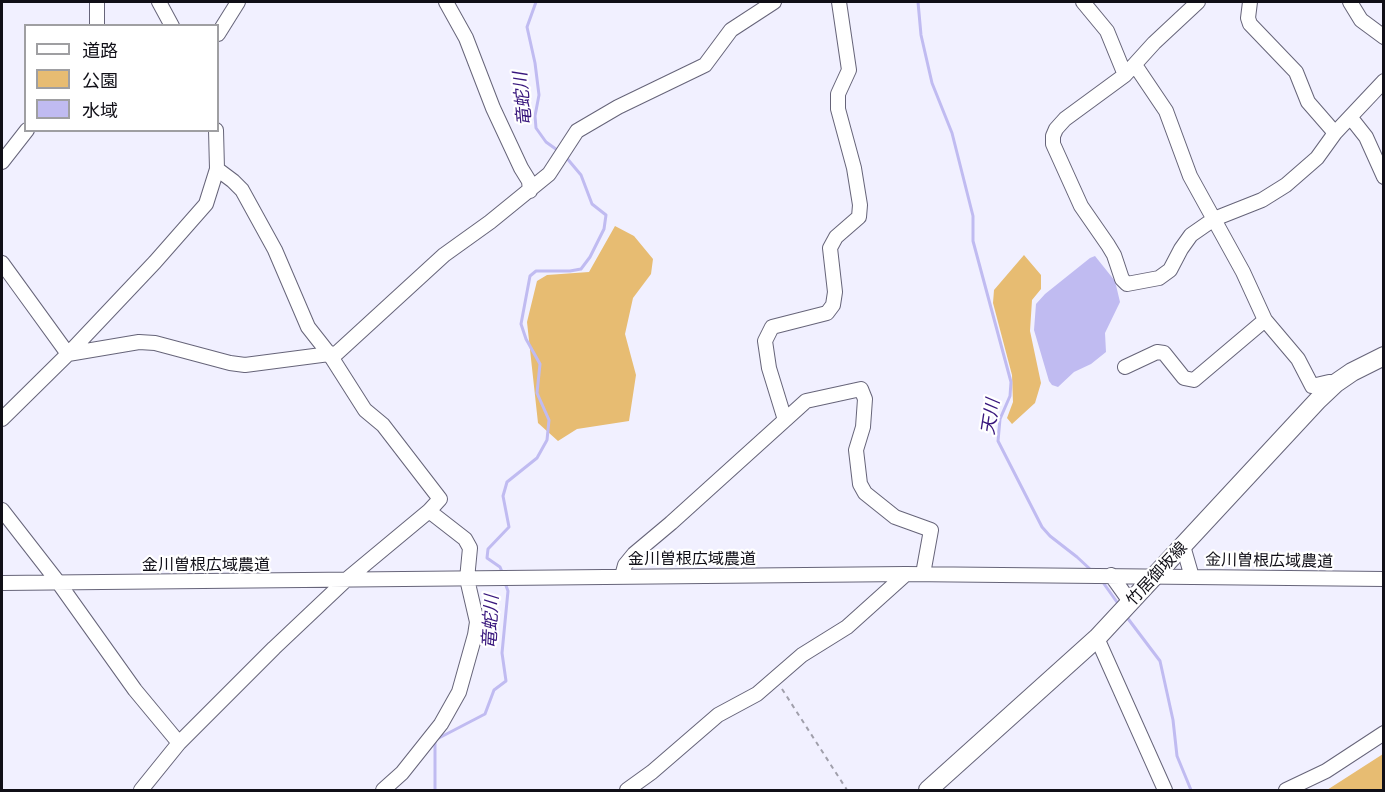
<!DOCTYPE html>
<meta charset="utf-8">
<style>
body{margin:0}
#map{position:relative;width:1385px;height:792px;overflow:hidden;background:#f1f0ff;font-family:Inter,"Noto Sans JP",sans-serif}
canvas{display:block}
.frame{position:absolute;inset:0;border:3px solid #100f17;pointer-events:none}
.legend{position:absolute;left:24px;top:24px;width:195px;height:108px;box-sizing:border-box;background:#fff;border:2px solid #9f9fa2;margin:0;padding:8px 10px;list-style:none;font-size:18px;color:#100f17}
.legend li{display:flex;align-items:center;gap:12px;height:30px}
.legend b{width:30px;border:2px solid #9f9fa2}
</style>
<div id="map">
<canvas width="1385" height="792"></canvas>
<div class="frame"></div>
<ul class="legend">
<li><b style="height:8px;background:#fff"></b>道路</li>
<li><b style="height:16px;background:#e7bc72"></b>公園</li>
<li><b style="height:16px;background:#c0bbf1"></b>水域</li>
</ul>
</div>
<script>
const ctx = document.querySelector('canvas').getContext('2d');
ctx.lineJoin = 'round';
function paint(path, color) {
  ctx.fillStyle = color;
  ctx.fill(path, 'evenodd');
}
function poly(rows) {
  const path = new Path2D();
  for (const r of rows) {
    path.moveTo(r[0], r[1]);
    for (let i = 2; i < r.length; i += 2) path.lineTo(r[i], r[i + 1]);
  }
  return path;
}
function strokePath(path, color, width, dash) {
  ctx.strokeStyle = color;
  ctx.lineWidth = width;
  ctx.lineCap = dash ? 'butt' : 'round';
  ctx.setLineDash(dash || []);
  ctx.stroke(path);
}
function drawText(font, color, halo, rows, align = 'center') {
  ctx.font = font + ' Inter,"Noto Sans JP",sans-serif';
  ctx.lineWidth = 4.5;
  ctx.setLineDash([]);
  ctx.textBaseline = 'middle';
  ctx.strokeStyle = halo;
  ctx.fillStyle = color;
  for (const [text, x, y, turn = 0] of rows) {
    ctx.save();
    ctx.translate(x, y);
    ctx.rotate((+turn || 0) * Math.PI / 180);
    ctx.textAlign = isNaN(turn) ? turn : align;
    if (halo) ctx.strokeText(text, 0, 0);
    ctx.fillText(text, 0, 0);
    ctx.restore();
  }
}
const green = poly([
 [615,226,634,236,653,259,651,274,633,298,625,334,636,375,629,421,577,429,558,441,538,423,527,322,537,281,547,275,589,272],
 [1024,255,1041,275,1041,289,1032,300,1030,331,1041,383,1035,403,1012,424,1007,418,1013,402,1012,375,993,303,994,290],
 [1383,754,1383,790,1327,790]
]);
const water = poly([
 [1095,256,1115,281,1120,302,1105,333,1106,352,1091,364,1074,372,1058,387,1052,385,1049,381,1034,330,1036,304,1045,294,1090,258]
]);
const stream = poly([
 [536,2,527,27,535,63,539,95,535,116,536,128,546,142,560,152],
 [918,2,921,35,932,83,952,133,973,216,973,241,1011,382,1010,396,1000,419,998,441,1042,527,1050,536,1077,557,1091,570],
 [503,574,500,567,487,558,488,549,509,527,503,496,507,482,537,458,547,440,549,420,537,393,540,364,526,339,521,324,530,276,536,271,570,271,581,269,590,257,604,229,606,215,592,204,581,175,565,156],
 [1102,581,1119,605],
 [1126,616,1160,661,1173,720,1177,756,1191,790],
 [435,790,435,740,485,714,494,690,506,681,502,653,508,591,505,583]
]);
const path = poly([
 [782,689,847,790]
]);
const minor = poly([
 [159,2,172,26],
 [446,2,466,38,493,108,521,168,529,181,530,191],
 [1083,2,1107,31,1125,75],
 [1198,2,1154,43,1125,75,1065,119,1056,129,1053,136,1053,144,1081,206,1108,245,1114,255,1122,279,1127,284,1159,278,1170,270,1181,249,1191,235,1214,219,1262,200,1286,185,1317,158,1335,133,1384,81],
 [1250,2,1248,18,1250,24,1296,72,1308,102,1335,133],
 [1350,2,1361,20,1384,37],
 [97,26,97,2],
 [218,34,238,2],
 [1135,65,1166,111,1190,176,1243,272,1265,320],
 [1351,118,1366,137,1384,177],
 [2,162,27,130],
 [2,263,68,354],
 [68,354,139,342,155,343,230,363,245,365,337,353,444,255,490,222,549,174,577,131,618,107,705,65,731,30,774,2],
 [1125,367,1157,352,1164,353,1184,378,1194,380,1265,320,1298,359,1312,386,1329,382,1336,383],
 [2,419,68,354,155,262,206,204,217,169,216,130],
 [785,420,806,401,861,389,865,399,863,427,856,450,860,484,865,493,895,517,931,530,923,574],
 [2,510,58,582,135,690,179,743],
 [1183,546,1192,577],
 [1111,575,1131,603],
 [622,576,625,565,634,554,671,523,785,420,769,368,765,341,772,327,827,313,833,305,835,292,830,248,836,237,859,217,860,205,854,168,838,109,838,94,849,70,839,2],
 [2,583,906,574,1384,579],
 [1097,638,1165,790],
 [141,790,179,743,274,648,346,580,429,511,440,499,383,425,365,410,330,355,308,327,275,250,242,190,233,181,217,169],
 [383,790,402,773,441,724,459,692,475,635,477,622,467,579,470,548,465,539,429,511],
 [627,790,652,772,718,715,757,694,802,655,847,627,906,574],
 [1286,790,1326,771,1384,733]
]);
const major = poly([
 [928,790,1097,638,1318,400,1336,383,1352,372,1384,356]
]);
const streetNames = [
 ["金川曽根広域農道",692,559],
 ["金川曽根広域農道",1269,561,1],
 ["金川曽根広域農道",206,565],
 ["竹居御坂線",1157,574,-47]
];
const waterNames = [
 ["竜蛇川",523,99,-95],
 ["天川",991,417,-81],
 ["竜蛇川",491,622,-87]
];
paint(green, '#e7bc72');
paint(water, '#c0bbf1');
strokePath(stream, '#c0bbf1', 3);
strokePath(minor, '#666479', 16);
strokePath(major, '#666479', 20);
strokePath(path, '#a09fab', 2, [4.5, 4.5]);
strokePath(minor, '#fff', 14);
strokePath(major, '#fff', 18);
drawText('16px', '#100f17', '#fff', streetNames);
drawText('italic 18px', '#37157c', '#fff', waterNames);
</script>
